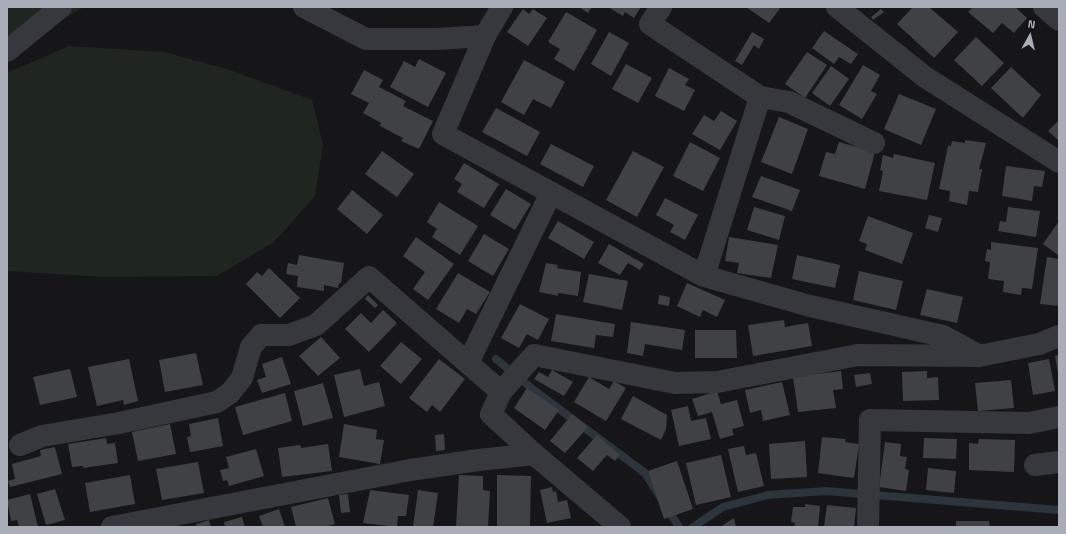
<!DOCTYPE html>
<style>
body{margin:0}
#map{position:relative;width:1066px;height:534px;overflow:hidden;background:#161618;font-family:"Titillium Web",sans-serif}
canvas{display:block}
.frame{position:absolute;inset:0;border:8px solid #a8adb8;pointer-events:none}
.north{position:absolute;left:1010px;top:16px;width:40px;height:40px;-webkit-text-stroke:3px #111113;paint-order:stroke;rotate:8deg;font-size:11px;font-weight:700;line-height:16px;text-align:center;color:#a8adb8}
.north::after{content:'';display:block;margin:auto;width:14px;height:18px;background:#a8adb8;clip-path:polygon(50% 0,100% 100%,50% 72%,0 100%)}
</style>
<div id="map">
<canvas width="1066" height="534"></canvas>
<div class="frame"></div>
<div class="north">N</div>
</div>
<script>
const ctx = document.querySelector('canvas').getContext('2d');
ctx.lineJoin = 'round';
function paint(path, color) {
  ctx.fillStyle = color;
  ctx.fill(path, 'evenodd');
}
function poly(rows) {
  const path = new Path2D();
  for (const r of rows) {
    path.moveTo(r[0], r[1]);
    for (let i = 2; i < r.length; i += 2) path.lineTo(r[i], r[i + 1]);
  }
  return path;
}
function strokePath(path, color, width, dash) {
  ctx.strokeStyle = color;
  ctx.lineWidth = width;
  ctx.lineCap = dash ? 'butt' : 'round';
  ctx.setLineDash(dash || []);
  ctx.stroke(path);
}
const green = poly([
 [7,7,84,7,7,51],
 [69,46,164,52,230,70,312,100,323,145,315,196,274,242,217,276,104,277,7,271,7,73]
]);
const stream = poly([
 [496,359,535,391,645,473,659,495],
 [667,508,679,527],
 [693,527,723,507,768,495,826,491,1059,510]
]);
const building = poly([
 [579,7,592,7,588,13],
 [608,7,641,7,634,18,625,12,623,16],
 [746,7,781,7,769,23],
 [913,7,929,7,958,32,934,58,897,24],
 [973,7,1015,7,1027,18,1014,33,1002,23,993,33,968,12],
 [523,9,529,14,533,9,547,18,528,46,507,32],
 [881,9,884,12,873,20,871,17],
 [566,12,597,30,574,71,554,59,560,49,548,42],
 [824,31,858,54,851,64,839,57,834,64,812,48],
 [609,32,629,43,611,76,591,64],
 [752,32,764,39,759,49,754,45,742,65,735,61],
 [976,37,1004,63,982,86,954,60],
 [807,52,827,65,805,98,785,84],
 [419,59,446,73,428,107,390,87,404,61,415,67],
 [524,60,565,82,551,108,533,99,524,115,501,102],
 [626,64,652,78,638,103,612,89],
 [863,65,880,75,871,91,877,94,862,119,839,105],
 [831,66,849,79,830,106,812,93],
 [1011,67,1041,95,1023,118,991,88],
 [669,68,689,79,685,85,695,90,684,111,655,96],
 [364,70,383,80,379,87,406,101,403,106,433,121,419,149,401,141,403,138,380,126,381,123,363,113,369,103,351,94],
 [899,94,936,109,921,145,884,129],
 [496,108,540,132,527,156,482,132],
 [721,111,737,121,720,150,692,134,704,115,714,121],
 [779,117,808,129,792,174,761,162],
 [1059,120,1059,141,1048,131],
 [965,140,986,143,979,169,982,169,978,192,969,191,967,205,949,201,950,191,939,189,948,146,951,146,952,141,965,143],
 [690,142,720,158,703,191,673,176],
 [839,142,875,152,865,189,819,176,826,152,835,154],
 [551,144,594,166,583,187,540,164],
 [382,151,414,174,397,197,365,174],
 [633,151,664,167,637,217,606,200],
 [894,154,935,163,927,200,879,191,883,171,880,170,883,155,893,158],
 [464,163,499,184,484,208,457,192,462,184,454,179],
 [1006,166,1045,171,1042,187,1034,186,1032,201,1002,196],
 [761,176,800,190,792,211,752,197],
 [506,189,531,204,515,230,490,215],
 [352,190,383,215,367,234,337,209],
 [665,198,698,215,685,240,670,232,674,225,656,215],
 [439,202,478,226,460,255,432,237,437,229,427,222],
 [754,207,785,216,779,240,747,230],
 [1008,207,1040,211,1036,237,998,231,1000,221,1006,222],
 [929,215,942,218,938,232,925,228],
 [868,216,913,233,902,264,865,250,867,244,859,241],
 [558,221,594,242,584,259,548,238],
 [1059,221,1059,253,1058,255,1043,244],
 [484,234,509,249,493,276,468,261],
 [416,237,454,264,428,300,413,289,425,272,403,256],
 [729,237,778,245,771,278,737,273,739,263,725,261],
 [991,242,1038,248,1032,289,1022,288,1021,295,1003,292,1004,281,988,279,990,262,985,261,987,249,991,250],
 [609,244,644,264,640,270,628,263,620,275,598,263],
 [299,255,344,263,341,283,339,283,338,288,324,285,324,291,297,287,298,276,286,274,288,263,297,265],
 [797,255,840,265,835,288,792,279],
 [1047,257,1059,259,1059,306,1040,304],
 [546,263,558,265,557,268,581,272,578,296,558,293,558,296,539,292],
 [269,268,300,298,280,318,246,284,257,272,262,276],
 [859,271,903,281,896,310,853,300],
 [458,273,490,292,476,314,467,309,459,323,436,309],
 [589,274,628,281,622,310,583,302],
 [687,283,725,300,717,317,703,310,700,317,677,306],
 [927,289,963,297,957,323,920,315],
 [368,295,378,305,375,308,365,299],
 [659,295,670,297,669,306,658,304],
 [520,304,549,319,538,340,527,334,519,348,501,338],
 [383,310,397,323,369,352,345,329,361,313,371,323],
 [556,314,615,324,613,337,596,335,594,348,551,341],
 [784,320,785,327,808,323,812,346,753,356,748,325],
 [631,322,685,330,682,350,645,344,643,356,627,353],
 [695,330,736,330,737,358,695,358],
 [321,337,340,358,318,376,299,356],
 [401,342,422,359,401,384,380,366],
 [196,353,203,385,165,392,159,360],
 [1059,355,1059,373,1058,373,1055,356],
 [282,357,291,384,262,393,257,380,266,377,262,364],
 [129,359,138,401,124,405,123,400,97,406,88,367],
 [439,359,465,379,440,412,432,405,427,412,409,398],
 [1049,359,1055,391,1033,395,1028,363],
 [70,369,77,397,40,405,33,377],
 [360,369,364,386,379,382,385,406,344,417,334,375],
 [552,370,573,382,564,396,534,379,539,372,548,377],
 [841,371,843,389,833,390,836,408,798,412,793,377],
 [927,371,927,378,938,377,939,400,903,401,902,372],
 [870,373,872,384,856,387,854,375],
 [589,377,609,389,614,381,626,388,606,421,574,402],
 [1011,380,1014,408,978,411,975,383],
 [782,382,790,415,763,421,761,410,750,413,745,390],
 [323,383,333,418,303,426,294,391],
 [527,388,559,410,545,430,514,408],
 [717,391,721,404,737,400,744,426,732,429,734,435,720,439,712,412,698,416,692,399],
 [285,393,292,421,243,435,235,407],
 [633,396,667,415,666,429,661,440,621,419],
 [688,406,691,421,706,418,711,439,679,446,671,410],
 [572,414,588,427,565,453,550,441],
 [218,418,223,446,190,452,187,437,191,436,189,424],
 [170,424,176,454,138,461,132,432],
 [344,424,377,430,376,439,384,440,380,464,339,457],
 [444,434,445,450,436,451,435,435],
 [597,435,620,455,615,461,607,455,593,471,577,458],
 [822,437,846,439,845,442,859,444,854,478,818,473],
 [106,438,107,444,115,443,118,463,83,468,83,466,72,467,68,444],
 [924,438,957,439,956,459,923,458],
 [979,439,1015,440,1014,472,969,470,969,443,978,444],
 [805,441,807,477,771,479,769,444],
 [885,442,901,444,900,456,907,457,905,469,909,470,906,491,879,487],
 [328,444,332,471,282,477,278,448,300,445,301,448],
 [744,446,746,455,756,453,764,486,738,492,728,449],
 [55,447,62,474,10,487,8,481,15,479,12,464,41,456,40,450],
 [256,449,264,476,229,486,227,480,223,481,220,470,229,468,226,457],
 [721,455,731,497,696,505,686,463],
 [677,461,693,509,664,519,648,471],
 [198,462,204,493,162,500,156,469],
 [928,468,956,471,954,493,926,490],
 [130,475,135,504,90,512,85,483],
 [459,475,483,476,483,490,490,491,488,527,456,527],
 [497,475,531,476,530,527,497,527],
 [552,487,553,492,556,491,558,502,567,500,571,518,547,523,540,490],
 [55,489,65,520,46,525,37,494],
 [370,490,409,495,406,516,398,516,397,527,363,523],
 [418,490,438,493,433,527,413,527],
 [30,494,38,527,19,527,17,520,11,521,7,500],
 [348,494,350,512,341,513,339,495],
 [328,498,335,524,325,527,296,527,291,507],
 [805,504,820,506,818,527,794,527,795,523,791,522,793,507,805,507],
 [827,505,856,508,854,527,824,527],
 [279,509,285,527,263,527,259,516],
 [242,517,245,527,225,527,224,522],
 [734,518,736,527,720,527],
 [209,520,211,527,197,527,196,524],
 [956,521,989,521,990,527,956,527]
]);
const minor = poly([
 [304,7,366,39,437,39,485,36],
 [502,7,485,36,443,134,704,276,810,306,943,336,976,354],
 [661,7,650,24,760,97,789,102,874,143],
 [837,7,925,77,1059,162],
 [1044,7,1059,20],
 [7,51,61,7],
 [704,276,760,97],
 [468,363,551,193],
 [20,445,42,436,119,423,217,402,230,393,242,378,251,347,261,335,289,335,316,325,369,277,501,392],
 [1035,465,1059,462],
 [112,527,410,470,479,460,534,454],
 [620,527,534,454,491,414,501,392,534,355,675,383,717,382,858,355,979,356,1039,344,1059,336],
 [868,527,870,420,1029,423,1059,417]
]);
paint(green, '#1e261f');
strokePath(stream, '#2c353c', 8);
paint(building, '#404145');
strokePath(minor, '#37383d', 22);
</script>
